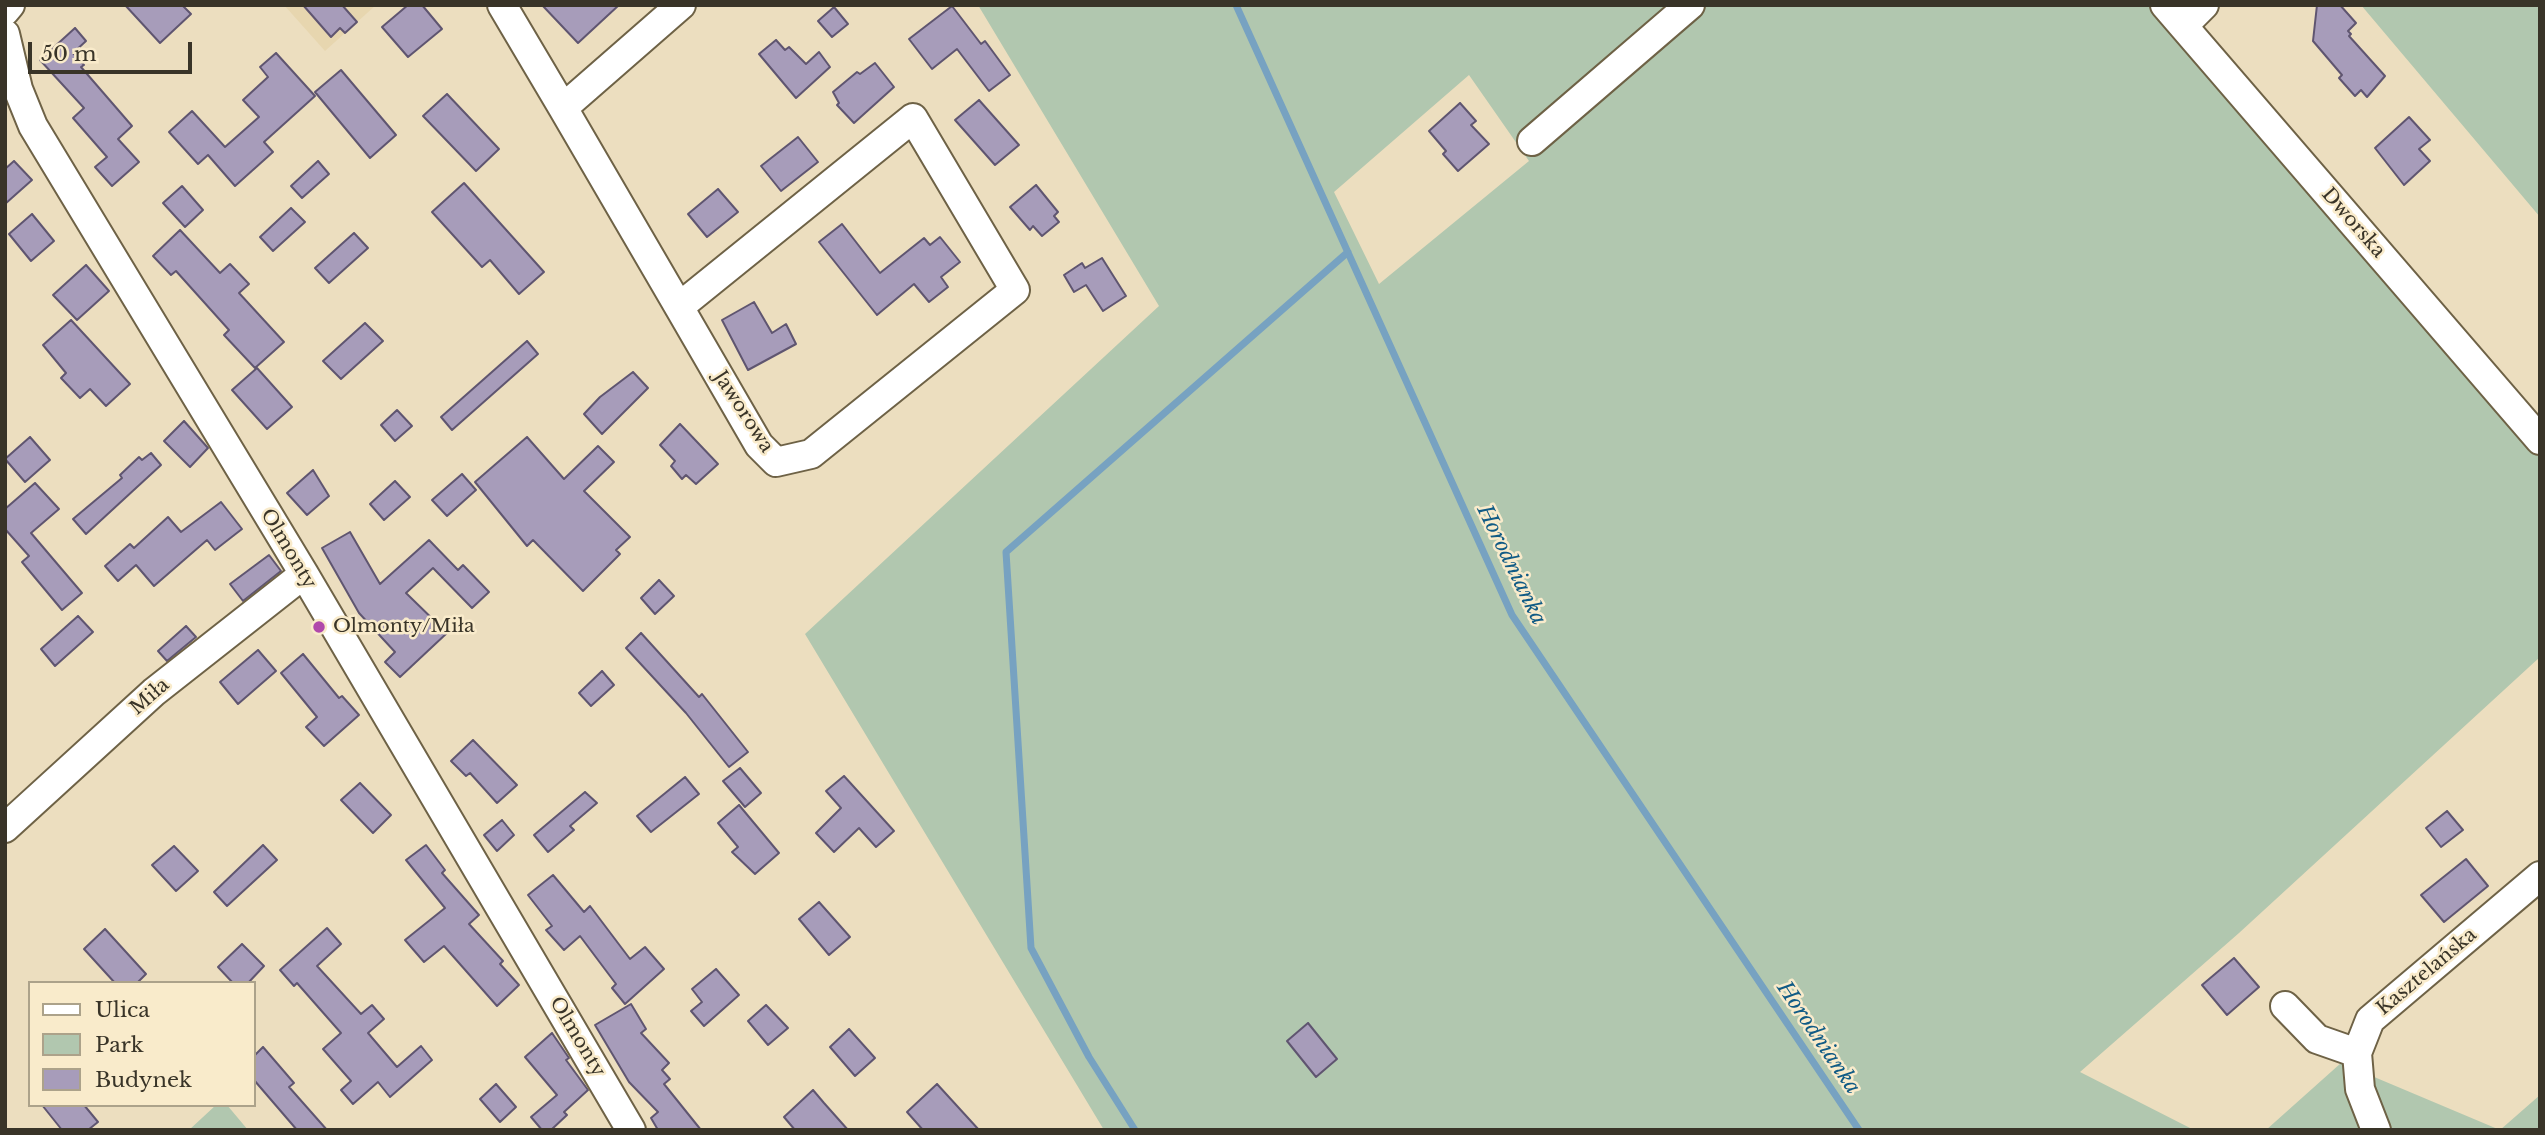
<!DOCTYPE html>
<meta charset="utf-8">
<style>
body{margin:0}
#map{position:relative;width:2545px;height:1135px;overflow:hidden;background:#ecdebf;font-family:"Libre Baskerville",serif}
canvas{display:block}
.frame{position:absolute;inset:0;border:7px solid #393428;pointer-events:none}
.legend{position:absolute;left:28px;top:981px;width:228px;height:126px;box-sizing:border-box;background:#f9ebcb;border:2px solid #aca28a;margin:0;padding:9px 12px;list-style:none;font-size:21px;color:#393428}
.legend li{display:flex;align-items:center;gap:14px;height:35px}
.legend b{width:35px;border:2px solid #aca28a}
.scale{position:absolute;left:28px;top:42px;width:164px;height:32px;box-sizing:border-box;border:4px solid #393428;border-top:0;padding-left:9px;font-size:21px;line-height:24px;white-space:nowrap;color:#393428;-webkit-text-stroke:5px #f9ebcb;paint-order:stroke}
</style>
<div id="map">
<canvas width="2545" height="1135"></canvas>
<div class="frame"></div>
<ul class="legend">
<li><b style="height:9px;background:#fff"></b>Ulica</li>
<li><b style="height:19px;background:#b1c7af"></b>Park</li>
<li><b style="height:19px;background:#a79cba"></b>Budynek</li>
</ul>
<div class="scale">50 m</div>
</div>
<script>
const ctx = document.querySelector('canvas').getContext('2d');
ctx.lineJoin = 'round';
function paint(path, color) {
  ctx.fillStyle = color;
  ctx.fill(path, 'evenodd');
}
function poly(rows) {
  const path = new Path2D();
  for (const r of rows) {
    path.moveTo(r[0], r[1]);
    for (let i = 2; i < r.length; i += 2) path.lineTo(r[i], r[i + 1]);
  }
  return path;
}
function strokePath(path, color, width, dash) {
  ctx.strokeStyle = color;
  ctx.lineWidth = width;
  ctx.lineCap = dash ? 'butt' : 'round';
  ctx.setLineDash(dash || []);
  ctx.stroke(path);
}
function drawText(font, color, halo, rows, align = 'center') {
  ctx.font = font + ' "Libre Baskerville",serif';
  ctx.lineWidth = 5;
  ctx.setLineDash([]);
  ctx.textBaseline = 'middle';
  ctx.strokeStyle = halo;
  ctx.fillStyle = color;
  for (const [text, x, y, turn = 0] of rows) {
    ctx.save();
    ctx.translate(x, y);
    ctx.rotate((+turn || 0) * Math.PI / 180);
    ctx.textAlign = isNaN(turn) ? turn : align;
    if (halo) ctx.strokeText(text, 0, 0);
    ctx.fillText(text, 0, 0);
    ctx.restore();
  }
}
const built = poly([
 [284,5,376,5,325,51]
]);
const green = poly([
 [978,5,2152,5,2540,458,2540,657,2239,933,2080,1072,2194,1130,1104,1130,805,634,1159,306],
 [1469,75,1529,161,1379,284,1334,192],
 [2361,5,2540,5,2540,217],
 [2341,1063,2500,1130,2540,1095,2540,1130,2266,1130],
 [216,1105,227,1105,248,1130,189,1130]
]);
const stream = poly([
 [1236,5,1512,615,1859,1130],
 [1135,1130,1089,1057,1031,948,1006,552,1348,252]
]);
const building = poly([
 [125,5,182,5,191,14,160,43,125,5],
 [303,5,342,5,357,22,345,33,340,28,331,37,303,5],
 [408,5,422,5,442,29,408,57,382,27,408,5],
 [542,5,619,5,578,43,542,5],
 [2317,5,2340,5,2356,23,2348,31,2351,34,2349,36,2385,76,2367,97,2361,90,2355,96,2339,78,2342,75,2313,41,2317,5],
 [952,6,981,44,985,41,1010,75,989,91,957,49,932,69,909,39,952,6],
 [834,7,848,24,832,37,818,21,834,7],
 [75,28,86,41,73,53,84,65,81,67,132,126,118,139,139,162,112,186,95,167,107,157,73,118,84,108,40,60,75,28],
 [776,40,785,50,789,47,806,64,819,52,830,67,796,98,759,54,776,40],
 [276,53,315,96,264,142,273,152,235,186,208,155,198,164,169,132,192,111,225,147,259,117,243,100,268,77,260,67,276,53],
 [875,63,894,87,854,123,837,105,839,103,833,92,857,72,860,74,875,63],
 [341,70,396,135,370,158,315,92,341,70],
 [447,94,499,149,476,171,423,116,447,94],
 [979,100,1019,145,995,165,955,120,979,100],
 [1460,103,1476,121,1471,125,1489,144,1458,171,1443,154,1446,151,1429,131,1460,103],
 [2409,117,2430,140,2419,149,2430,161,2404,185,2375,148,2409,117],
 [798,137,818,162,781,191,761,166,798,137],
 [14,161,32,180,5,204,5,169,14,161],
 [318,161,329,174,302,198,291,186,318,161],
 [464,183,544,272,519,294,490,260,482,267,432,212,464,183],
 [1036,185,1058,212,1054,216,1059,222,1042,236,1033,226,1030,230,1010,207,1036,185],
 [182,186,203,210,185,227,163,203,182,186],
 [718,189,738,212,707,237,688,214,718,189],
 [291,208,305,222,273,251,260,237,291,208],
 [32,214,54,241,31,261,9,234,32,214],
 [842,224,880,273,924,238,930,245,940,237,960,262,941,277,948,287,929,302,914,284,877,315,819,242,842,224],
 [180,230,220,273,230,264,249,284,239,293,284,342,255,368,224,335,229,330,176,271,171,275,153,256,180,230],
 [354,233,368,248,329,283,315,268,354,233],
 [1102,258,1126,296,1103,311,1086,285,1074,292,1064,275,1082,263,1085,268,1102,258],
 [86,265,109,291,77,320,53,295,86,265],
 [754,302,772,333,786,324,796,344,748,370,722,320,754,302],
 [71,320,130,384,106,406,90,389,80,398,61,378,66,373,43,345,71,320],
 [365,323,383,341,341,379,323,361,365,323],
 [527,341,538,354,452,430,441,417,527,341],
 [257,368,292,407,267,429,232,390,257,368],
 [633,372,648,388,602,434,584,414,600,397,633,372],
 [397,410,412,426,395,441,381,425,397,410],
 [184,421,208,448,190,467,164,441,184,421],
 [680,424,718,464,696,484,686,475,682,479,671,466,675,461,660,445,680,424],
 [30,437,50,460,25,482,5,459,30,437],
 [527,437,564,479,598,446,614,462,584,491,630,537,616,550,620,554,583,591,533,540,527,546,475,482,527,437],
 [151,453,161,465,86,534,73,519,122,478,120,475,139,457,142,460,151,453],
 [313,470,329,496,307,515,287,493,313,470],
 [462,474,476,490,447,516,432,500,462,474],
 [395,481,410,497,384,520,370,504,395,481],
 [35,483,59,509,31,533,82,593,62,610,22,562,29,556,5,529,5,509,35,483],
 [221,502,242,529,215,550,207,540,154,586,136,565,118,581,105,566,130,544,134,548,168,517,181,532,221,502],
 [350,532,380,584,429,540,458,570,463,565,489,592,472,608,433,568,406,593,447,633,400,677,385,662,395,652,359,613,322,548,350,532],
 [269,555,281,571,243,601,230,584,269,555],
 [659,580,674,596,655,614,641,598,659,580],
 [78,616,93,632,55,666,41,649,78,616],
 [186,626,196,637,167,661,158,651,186,626],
 [641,633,699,697,702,694,748,752,729,767,686,713,626,648,641,633],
 [258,650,276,671,238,704,220,682,258,650],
 [303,654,339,698,342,696,359,715,324,746,306,727,317,717,281,673,303,654],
 [602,671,614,685,591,706,579,693,602,671],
 [473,740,517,785,497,803,470,773,466,776,451,761,473,740],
 [740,768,761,793,745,807,723,781,740,768],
 [844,776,894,831,876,847,859,828,834,852,816,833,841,808,826,791,844,776],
 [685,777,699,794,651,832,637,816,685,777],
 [360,783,391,815,373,833,341,800,360,783],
 [585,792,597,803,570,826,574,830,548,852,534,835,585,792],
 [739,805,779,853,755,874,732,852,738,847,718,823,739,805],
 [2447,811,2463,830,2441,847,2426,828,2447,811],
 [502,820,514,835,497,851,484,835,502,820],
 [263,845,277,860,227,906,214,892,263,845],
 [426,845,445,870,442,873,479,915,469,924,503,961,500,964,519,985,497,1006,444,946,424,962,405,940,445,908,406,860,426,845],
 [174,846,198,871,176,891,152,865,174,846],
 [2466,859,2488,886,2444,922,2421,895,2466,859],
 [553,875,584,912,590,906,630,959,645,947,664,969,625,1004,612,988,616,984,580,936,564,950,546,930,552,926,528,895,553,875],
 [819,902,850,937,829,955,799,919,819,902],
 [327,928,341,944,317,966,361,1014,372,1005,384,1019,368,1033,397,1067,421,1046,432,1060,390,1097,378,1082,353,1104,341,1090,351,1081,323,1049,341,1033,297,983,294,986,280,970,327,928],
 [105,929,146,974,137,983,115,983,84,949,105,929],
 [242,944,264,966,248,983,233,983,218,967,242,944],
 [2234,958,2259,987,2227,1015,2202,985,2234,958],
 [716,969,739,995,704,1026,691,1011,702,1002,692,989,716,969],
 [631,1004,646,1029,641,1033,669,1063,662,1070,670,1079,664,1084,701,1130,658,1130,651,1118,658,1112,629,1082,595,1025,631,1004],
 [766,1005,788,1028,768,1045,748,1021,766,1005],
 [1308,1023,1337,1059,1316,1077,1287,1041,1308,1023],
 [849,1029,875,1058,855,1076,830,1047,849,1029],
 [552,1033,569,1058,566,1060,588,1090,564,1112,567,1115,551,1130,542,1130,531,1117,557,1095,525,1057,552,1033],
 [263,1047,294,1083,289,1087,327,1130,297,1130,254,1080,254,1056,263,1047],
 [496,1084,516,1107,500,1122,480,1099,496,1084],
 [937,1084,979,1130,923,1130,907,1112,937,1084],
 [813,1090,824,1103,848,1130,795,1130,784,1117,813,1090],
 [42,1105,84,1105,98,1122,88,1130,62,1130,42,1105]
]);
const minor = poly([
 [502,5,563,108,679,307,759,445,776,462,811,454,1015,290,913,118,679,307],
 [2165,5,2540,440],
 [5,11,10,5],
 [2183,26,2204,5],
 [5,34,18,89,33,126,304,574,631,1130],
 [563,108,681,5],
 [1532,141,1690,5],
 [5,828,154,692,304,574],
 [2285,1006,2317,1039,2357,1053],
 [2376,1130,2360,1089,2357,1053,2370,1020,2540,876]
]);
const markers = [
 [319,627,7,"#b048ab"]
];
const streetNames = [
 ["Dworska",2353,223,49],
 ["Jaworowa",743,412,57],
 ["Olmonty",288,549,59],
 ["Miła",150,697,-41],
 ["Kasztelańska",2427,972,-40],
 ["Olmonty",577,1037,59]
];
const poiNames = [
 ["Olmonty/Miła",333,627]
];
const waterNames = [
 ["Horodnianka",1511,565,64],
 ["Horodnianka",1818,1038,56]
];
paint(built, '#e7d6af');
paint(green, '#b1c7af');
strokePath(stream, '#77a2c1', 7);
paint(building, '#a79cba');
strokePath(building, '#5f5570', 2);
strokePath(minor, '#6e6246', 32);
strokePath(minor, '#fff', 28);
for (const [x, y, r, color] of markers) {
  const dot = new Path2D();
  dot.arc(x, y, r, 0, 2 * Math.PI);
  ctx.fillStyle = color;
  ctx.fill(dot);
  strokePath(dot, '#f9ebcb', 2.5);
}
drawText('19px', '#393428', '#f9ebcb', streetNames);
drawText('19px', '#393428', '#f9ebcb', poiNames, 'left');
drawText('italic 21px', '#115b85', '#f9ebcb', waterNames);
</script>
